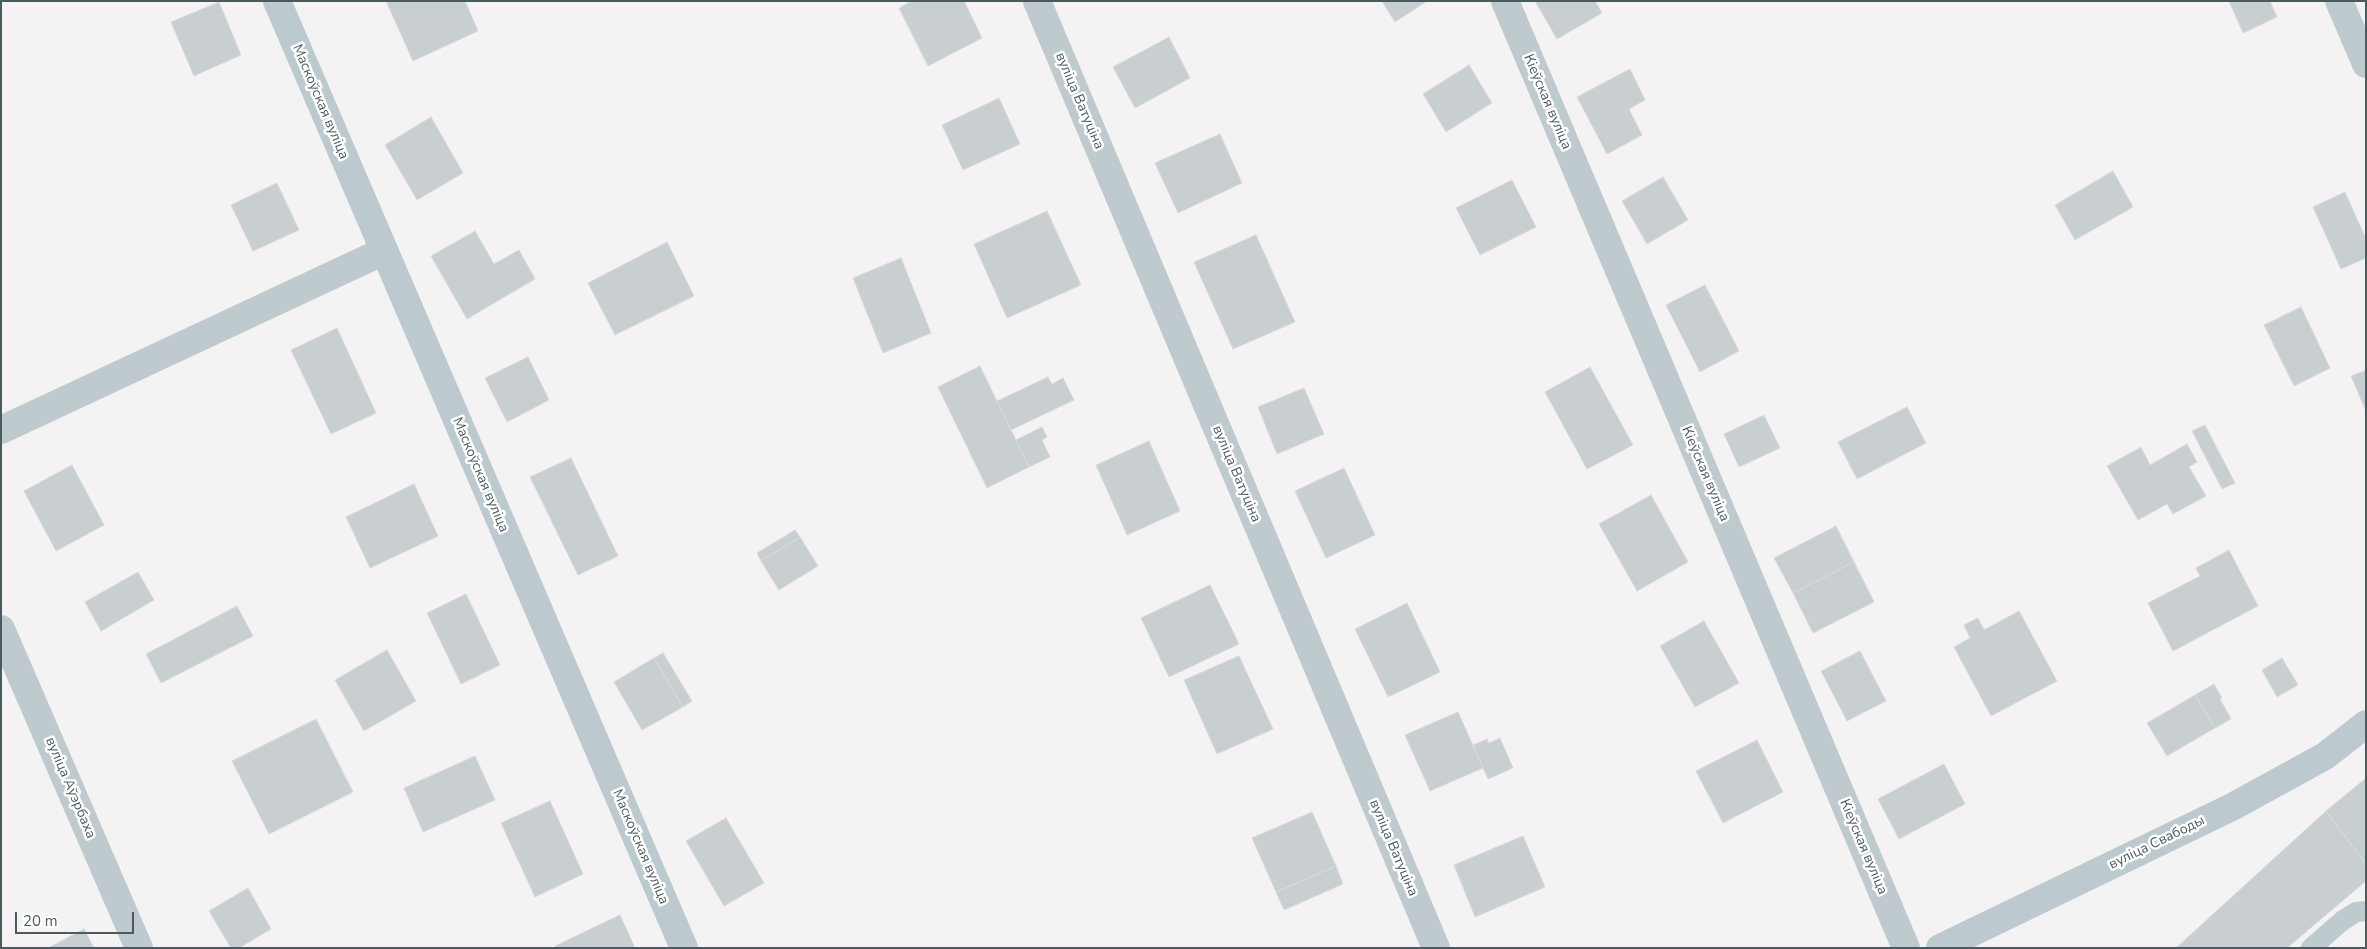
<!DOCTYPE html>
<meta charset="utf-8">
<style>
body{margin:0}
#map{position:relative;width:2367px;height:949px;overflow:hidden;background:#f4f2f3;font-family:"Nunito Sans",sans-serif}
canvas{display:block}
.frame{position:absolute;inset:0;border:2px solid #4b5a5f;pointer-events:none}
.scale{position:absolute;left:15px;top:912px;width:119px;height:22px;box-sizing:border-box;border:2px solid #4b5a5f;border-top:0;padding-left:6px;font-size:15px;line-height:18px;white-space:nowrap;color:#4b5a5f;-webkit-text-stroke:4px #fff;paint-order:stroke}
</style>
<div id="map">
<canvas width="2367" height="949"></canvas>
<div class="frame"></div>
<div class="scale">20 m</div>
</div>
<script>
const ctx = document.querySelector('canvas').getContext('2d');
ctx.lineJoin = 'round';
function paint(path, color) {
  ctx.fillStyle = color;
  ctx.fill(path, 'evenodd');
}
function poly(rows) {
  const path = new Path2D();
  for (const r of rows) {
    path.moveTo(r[0], r[1]);
    for (let i = 2; i < r.length; i += 2) path.lineTo(r[i], r[i + 1]);
  }
  return path;
}
function strokePath(path, color, width, dash) {
  ctx.strokeStyle = color;
  ctx.lineWidth = width;
  ctx.lineCap = dash ? 'butt' : 'round';
  ctx.setLineDash(dash || []);
  ctx.stroke(path);
}
function drawText(font, color, halo, rows, align = 'center') {
  ctx.font = font + ' "Nunito Sans",sans-serif';
  ctx.lineWidth = 5;
  ctx.setLineDash([]);
  ctx.textBaseline = 'middle';
  ctx.strokeStyle = halo;
  ctx.fillStyle = color;
  for (const [text, x, y, turn = 0] of rows) {
    ctx.save();
    ctx.translate(x, y);
    ctx.rotate((+turn || 0) * Math.PI / 180);
    ctx.textAlign = isNaN(turn) ? turn : align;
    if (halo) ctx.strokeText(text, 0, 0);
    ctx.fillText(text, 0, 0);
    ctx.restore();
  }
}
const building = poly([
 [386,1,465,1,478,31,413,61,386,1],
 [912,1,964,1,982,38,928,66,899,8,912,1],
 [1382,1,1427,1,1395,22,1382,1],
 [1535,1,1595,1,1602,13,1557,39,1535,1],
 [2229,1,2270,1,2277,17,2243,33,2229,1],
 [219,2,241,55,194,76,171,22,219,2],
 [1169,37,1190,78,1135,108,1113,67,1169,37],
 [1469,65,1492,103,1446,132,1423,94,1469,65],
 [1630,69,1645,100,1629,109,1642,135,1607,154,1577,97,1630,69],
 [999,98,1020,144,963,170,942,125,999,98],
 [431,117,463,173,417,200,385,145,431,117],
 [1220,134,1242,183,1178,213,1155,163,1220,134],
 [2113,171,2133,207,2075,240,2055,205,2113,171],
 [1663,177,1688,220,1647,244,1622,201,1663,177],
 [1512,180,1536,227,1480,255,1456,208,1512,180],
 [277,183,299,230,253,251,231,205,277,183],
 [2345,192,2366,239,2366,258,2341,269,2313,207,2345,192],
 [1047,211,1081,285,1007,318,974,244,1047,211],
 [475,231,494,264,519,250,535,279,467,319,431,256,475,231],
 [1256,235,1295,322,1233,349,1194,262,1256,235],
 [667,242,694,296,615,335,588,283,667,242],
 [901,258,931,333,883,353,853,278,901,258],
 [1705,285,1739,351,1700,372,1666,305,1705,285],
 [2301,307,2330,368,2294,386,2264,325,2301,307],
 [337,328,376,413,331,434,291,350,337,328],
 [528,357,549,400,507,422,485,378,528,357],
 [980,366,1029,467,987,488,938,387,980,366],
 [1590,367,1633,445,1587,469,1545,392,1590,367],
 [2366,370,2366,411,2351,376,2366,370],
 [1048,377,1052,384,1063,378,1074,400,1011,430,997,401,1048,377],
 [1304,388,1324,434,1277,454,1258,407,1304,388],
 [1907,407,1926,443,1857,479,1838,442,1907,407],
 [1764,415,1780,448,1739,467,1724,434,1764,415],
 [2205,425,2235,483,2222,489,2192,431,2205,425],
 [1042,427,1047,437,1042,440,1050,457,1029,467,1016,440,1042,427],
 [1149,441,1180,511,1127,535,1096,465,1149,441],
 [2187,444,2197,462,2189,467,2206,496,2173,514,2167,504,2138,520,2107,466,2141,447,2150,465,2187,444],
 [571,458,618,556,578,575,530,477,571,458],
 [72,465,104,525,56,551,24,491,72,465],
 [1344,468,1375,535,1326,558,1295,491,1344,468],
 [414,484,438,536,370,568,346,517,414,484],
 [1651,495,1688,562,1637,591,1599,524,1651,495],
 [1836,526,1854,562,1793,593,1774,558,1836,526],
 [795,530,800,537,761,561,757,553,795,530],
 [800,537,818,566,779,590,761,561,800,537],
 [2229,550,2258,606,2173,651,2148,603,2200,576,2196,568,2229,550],
 [1854,562,1874,602,1813,633,1793,593,1854,562],
 [138,572,154,600,101,631,85,602,138,572],
 [1210,585,1239,644,1169,677,1141,618,1210,585],
 [466,594,500,665,461,684,427,613,466,594],
 [1407,603,1440,672,1388,697,1355,629,1407,603],
 [237,606,253,636,161,683,146,654,237,606],
 [2019,611,2057,681,1991,716,1954,647,1970,638,1964,625,1978,618,1984,630,2019,611],
 [1704,621,1739,683,1695,707,1660,646,1704,621],
 [387,650,416,701,364,731,335,680,387,650],
 [1860,651,1886,701,1847,721,1821,671,1860,651],
 [663,653,692,701,683,707,654,658,663,653],
 [1239,656,1273,729,1217,754,1184,680,1239,656],
 [654,658,683,707,642,730,614,682,654,658],
 [2282,658,2298,685,2277,697,2262,670,2282,658],
 [2214,684,2222,698,2220,699,2231,719,2215,728,2195,695,2214,684],
 [2195,695,2215,728,2167,756,2147,723,2195,695],
 [1458,712,1483,768,1430,791,1405,735,1458,712],
 [316,719,353,792,269,834,232,761,316,719],
 [1500,738,1513,768,1488,779,1473,745,1487,739,1489,743,1500,738],
 [1757,740,1783,792,1723,823,1696,771,1757,740],
 [475,756,495,800,423,832,404,788,475,756],
 [1944,764,1965,804,1899,839,1878,799,1944,764],
 [2366,778,2366,864,2326,811,2366,778],
 [550,801,583,874,535,897,501,823,550,801],
 [2326,811,2366,864,2366,881,2287,948,2176,948,2326,811],
 [1312,812,1336,866,1276,892,1252,838,1312,812],
 [726,818,764,883,724,906,686,841,726,818],
 [1523,836,1545,887,1475,917,1454,865,1523,836],
 [1336,866,1343,884,1284,910,1276,892,1336,866],
 [248,888,271,929,239,948,231,948,209,911,248,888],
 [620,915,635,948,556,948,555,946,620,915],
 [84,929,94,948,48,948,84,929]
]);
const lane = poly([
 [2311,948,2342,921,2356,912,2366,911]
]);
const street = poly([
 [1037,1,1436,948],
 [1505,1,1906,948],
 [2339,1,2366,64],
 [1,430,384,251],
 [1,629,139,948]
]);
const secondary = poly([
 [277,1,684,948],
 [1940,948,2234,806,2325,756,2366,724]
]);
const streetNames = [
 ["вуліца Ватуціна",1079,101,67],
 ["Маскоўская вуліца",320,102,67],
 ["Кіеўская вуліца",1547,102,67],
 ["вуліца Ватуціна",1236,474,67],
 ["Кіеўская вуліца",1705,474,67],
 ["Маскоўская вуліца",480,475,67],
 ["вуліца Аўэрбаха",70,788,67],
 ["вуліца Свабоды",2157,843,-26],
 ["Маскоўская вуліца",640,847,67],
 ["Кіеўская вуліца",1863,847,67],
 ["вуліца Ватуціна",1393,848,67]
];
paint(building, '#c9cfd1');
strokePath(building, '#d7dadd', 1);
strokePath(lane, '#bfcace', 20);
strokePath(street, '#bfcace', 28);
strokePath(secondary, '#bccacf', 28);
drawText('14px', '#4b5a5f', '#fff', streetNames);
</script>
